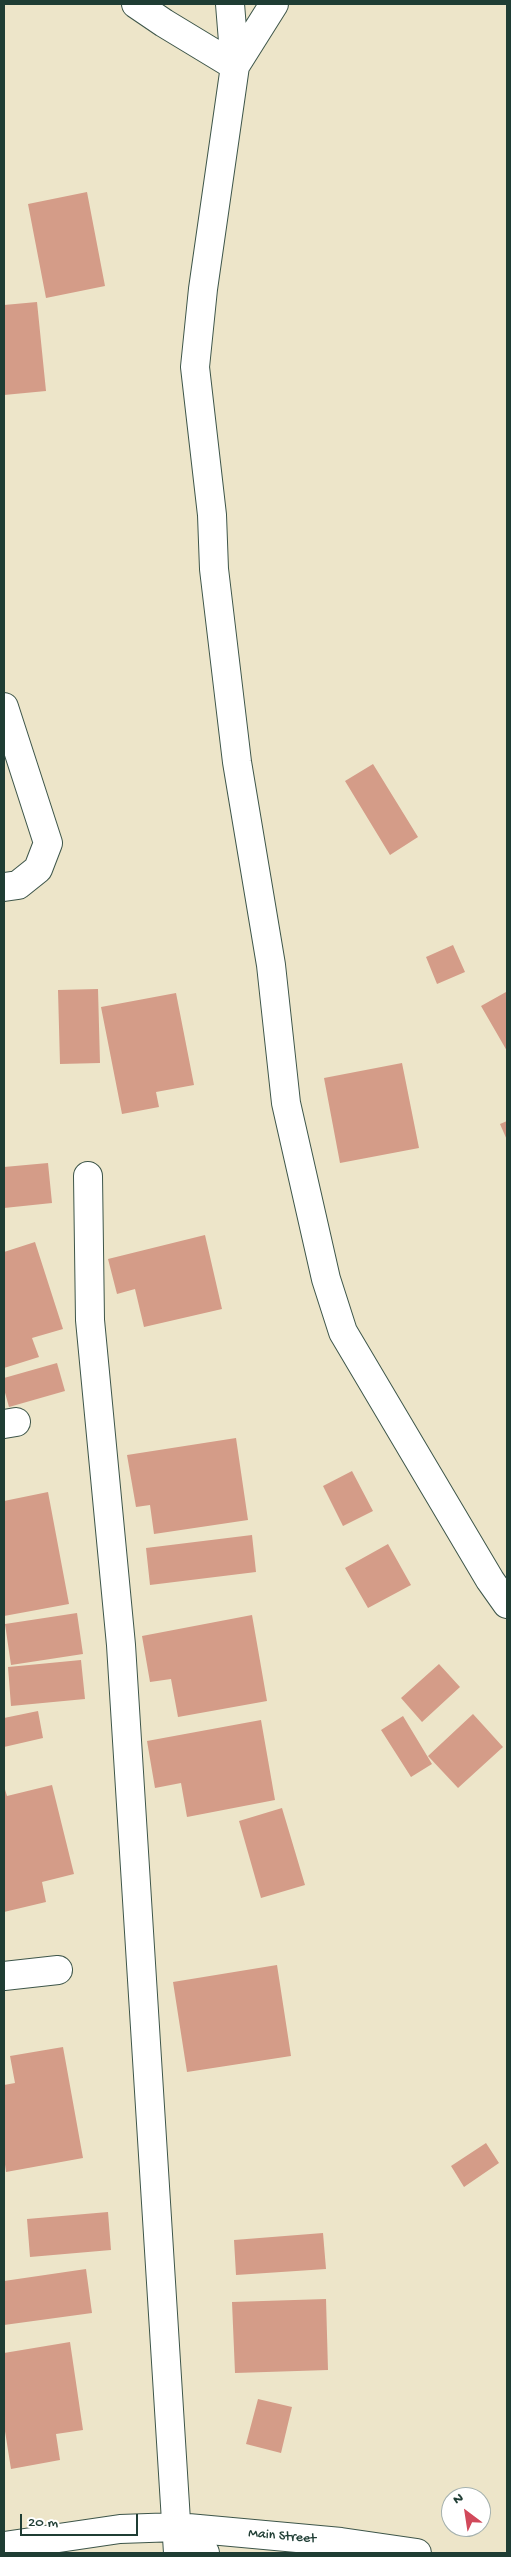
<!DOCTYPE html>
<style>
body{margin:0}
#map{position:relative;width:511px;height:2557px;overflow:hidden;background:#ede5c9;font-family:"Gochi Hand",sans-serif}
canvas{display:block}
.frame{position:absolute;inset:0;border:5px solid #1f3d34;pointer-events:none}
.north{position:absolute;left:441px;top:2487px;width:50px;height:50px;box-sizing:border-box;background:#fff;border:1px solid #a5b1ae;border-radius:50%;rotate:329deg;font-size:14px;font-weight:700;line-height:20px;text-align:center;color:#1f3d34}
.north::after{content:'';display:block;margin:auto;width:18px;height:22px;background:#d1495b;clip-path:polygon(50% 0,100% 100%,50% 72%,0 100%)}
.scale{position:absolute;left:20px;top:2514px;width:118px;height:22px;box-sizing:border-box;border:2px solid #1f3d34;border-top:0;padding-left:6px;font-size:15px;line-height:18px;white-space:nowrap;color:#1f3d34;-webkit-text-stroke:4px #fff;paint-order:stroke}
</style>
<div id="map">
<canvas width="511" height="2557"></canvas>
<div class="frame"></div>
<div class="north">N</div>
<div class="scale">20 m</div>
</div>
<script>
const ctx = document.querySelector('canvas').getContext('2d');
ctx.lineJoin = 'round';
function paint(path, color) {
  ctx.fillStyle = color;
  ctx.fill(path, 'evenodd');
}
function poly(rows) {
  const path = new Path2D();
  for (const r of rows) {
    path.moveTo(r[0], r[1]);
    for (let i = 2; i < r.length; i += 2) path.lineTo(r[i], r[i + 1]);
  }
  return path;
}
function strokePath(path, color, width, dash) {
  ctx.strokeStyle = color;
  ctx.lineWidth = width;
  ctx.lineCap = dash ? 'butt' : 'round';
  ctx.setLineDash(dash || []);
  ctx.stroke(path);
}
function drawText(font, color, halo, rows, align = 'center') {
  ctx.font = font + ' "Gochi Hand",sans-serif';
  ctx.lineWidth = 4;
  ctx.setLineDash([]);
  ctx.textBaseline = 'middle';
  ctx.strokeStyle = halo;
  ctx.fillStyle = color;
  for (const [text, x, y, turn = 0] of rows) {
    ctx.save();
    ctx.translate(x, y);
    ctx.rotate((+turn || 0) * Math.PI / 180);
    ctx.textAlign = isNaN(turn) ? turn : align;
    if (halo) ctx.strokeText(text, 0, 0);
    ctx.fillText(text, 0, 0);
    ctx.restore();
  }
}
const building = poly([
 [87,192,105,286,46,298,28,204],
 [37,302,46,391,4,395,4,305],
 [373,764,418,837,390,855,345,781],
 [453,945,465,972,437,984,426,957],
 [98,989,100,1063,60,1064,58,990],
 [506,992,507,995,507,1051,481,1006],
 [176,993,194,1085,156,1092,159,1107,122,1114,101,1007],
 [402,1063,419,1148,340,1163,324,1078],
 [507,1121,507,1140,500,1124],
 [48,1163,52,1203,4,1208,4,1167],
 [205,1235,222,1309,144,1327,135,1289,117,1294,108,1259],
 [35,1242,63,1329,32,1338,39,1357,4,1368,4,1252],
 [57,1363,65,1391,9,1407,4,1389,4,1378],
 [236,1438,248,1520,154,1534,150,1505,136,1507,127,1455],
 [352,1471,373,1511,343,1526,323,1486],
 [48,1492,69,1604,4,1616,4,1501],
 [252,1535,256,1572,150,1585,146,1548],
 [388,1544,411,1585,368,1608,345,1568],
 [77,1613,83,1654,11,1665,5,1624],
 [252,1615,267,1701,178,1717,171,1679,150,1682,142,1636],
 [81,1660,85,1699,11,1706,8,1667],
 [439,1664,460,1687,422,1722,401,1698],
 [38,1711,43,1738,4,1747,4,1718],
 [473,1714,503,1747,458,1788,428,1756],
 [403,1716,432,1764,411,1777,381,1730],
 [261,1720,275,1800,187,1817,181,1783,155,1788,147,1741],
 [52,1785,74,1874,42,1882,46,1902,4,1912,4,1786,7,1796],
 [282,1808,305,1885,261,1898,239,1821],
 [277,1965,291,2056,187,2072,173,1982],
 [63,2047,83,2158,6,2172,4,2157,4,2085,15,2083,10,2056],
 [486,2143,499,2163,464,2187,451,2166],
 [108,2212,111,2250,30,2257,27,2219],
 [323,2233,326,2269,236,2275,234,2240],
 [86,2269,92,2313,4,2325,4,2281],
 [326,2299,328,2370,235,2373,232,2302],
 [70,2342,83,2430,56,2434,60,2460,11,2469,4,2425,4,2353],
 [258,2399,292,2407,281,2453,246,2444]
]);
const street = poly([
 [136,4,164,23,235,66,203,289,195,367,212,515,214,569,237,762,271,965,286,1103,326,1279,343,1332,490,1580,507,1604],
 [230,4,235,66],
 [235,66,274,4],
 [4,707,48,843,38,869,18,885,4,887],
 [88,1176,90,1320,121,1645,178,2553],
 [4,1424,16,1422],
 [4,1976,58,1970],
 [177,2527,205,2553],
 [4,2546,120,2529,177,2527,341,2542,417,2553]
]);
const streetNames = [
 ["Main Street",282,2537,5]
];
paint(building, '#d49c88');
strokePath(street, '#3e564a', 30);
strokePath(street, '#fff', 28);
drawText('14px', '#1f3d34', '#fff', streetNames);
</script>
